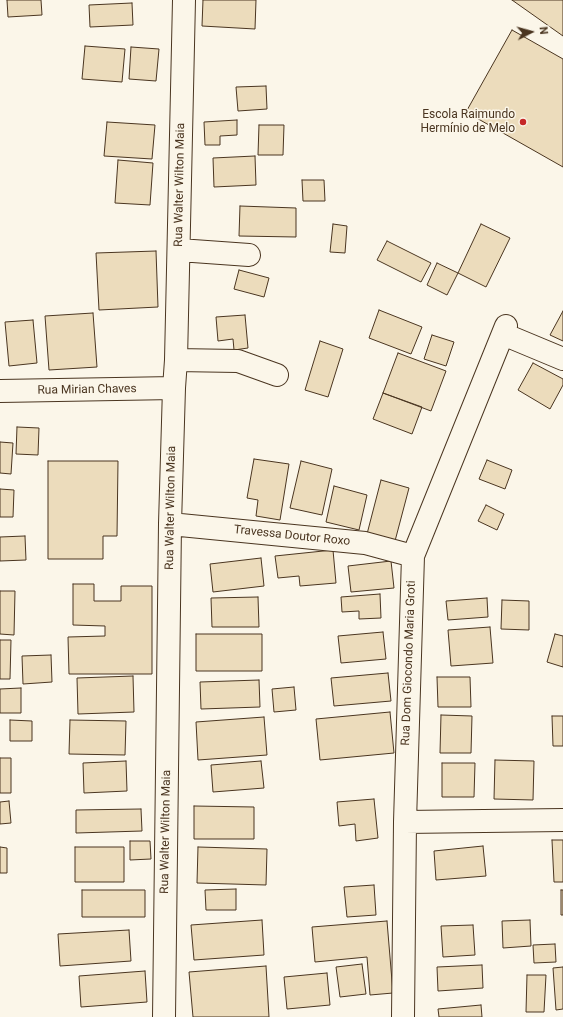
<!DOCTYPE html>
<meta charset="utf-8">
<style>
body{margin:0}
#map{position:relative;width:563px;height:1017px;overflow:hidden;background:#fbf6e9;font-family:Roboto,sans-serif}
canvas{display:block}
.north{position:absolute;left:511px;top:12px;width:40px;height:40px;-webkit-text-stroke:3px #fbf6e9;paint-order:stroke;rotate:84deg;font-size:11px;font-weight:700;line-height:16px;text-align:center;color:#4a3520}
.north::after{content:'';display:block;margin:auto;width:14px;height:18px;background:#4a3520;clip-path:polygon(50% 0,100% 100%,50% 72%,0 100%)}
</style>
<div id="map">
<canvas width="563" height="1017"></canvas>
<div class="north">N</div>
</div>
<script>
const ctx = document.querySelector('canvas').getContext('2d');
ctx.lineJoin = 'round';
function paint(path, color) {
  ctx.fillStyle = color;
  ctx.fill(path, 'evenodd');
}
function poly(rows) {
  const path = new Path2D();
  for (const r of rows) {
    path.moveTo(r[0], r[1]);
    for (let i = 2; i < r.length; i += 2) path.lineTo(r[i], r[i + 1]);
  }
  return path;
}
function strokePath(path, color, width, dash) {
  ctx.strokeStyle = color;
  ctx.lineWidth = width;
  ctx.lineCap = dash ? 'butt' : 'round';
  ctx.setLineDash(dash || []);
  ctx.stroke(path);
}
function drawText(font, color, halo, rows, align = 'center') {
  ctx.font = font + ' Roboto,sans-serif';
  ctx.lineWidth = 3;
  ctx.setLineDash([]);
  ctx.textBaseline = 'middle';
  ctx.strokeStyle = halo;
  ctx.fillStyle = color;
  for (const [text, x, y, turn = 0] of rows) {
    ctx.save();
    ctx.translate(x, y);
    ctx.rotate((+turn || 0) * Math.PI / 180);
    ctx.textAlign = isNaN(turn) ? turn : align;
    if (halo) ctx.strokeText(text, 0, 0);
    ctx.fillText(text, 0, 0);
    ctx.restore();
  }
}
const building = poly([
 [7,0,41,0,42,15,8,17,7,0],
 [203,0,256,0,255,29,202,26,203,0],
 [512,0,563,0,563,36,512,0],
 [132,3,133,25,90,27,89,5,132,3],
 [512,30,563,59,563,167,466,112,512,30],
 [85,46,125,49,122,82,82,79,85,46],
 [131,47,159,49,156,81,129,79,131,47],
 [266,86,267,109,238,111,236,87,266,86],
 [237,120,237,135,220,136,220,145,205,145,204,122,237,120],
 [107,122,155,125,152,159,104,156,107,122],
 [259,125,284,125,283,155,258,155,259,125],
 [255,156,256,185,214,187,213,158,255,156],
 [118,160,153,163,150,205,115,203,118,160],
 [302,180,324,180,325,201,303,201,302,180],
 [240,206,296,208,296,237,239,236,240,206],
 [333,224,347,226,345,253,330,252,333,224],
 [481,224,510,238,486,287,458,273,481,224],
 [387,241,431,263,421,282,377,260,387,241],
 [156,251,158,307,99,310,96,253,156,251],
 [437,263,458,273,447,295,427,285,437,263],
 [239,270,269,278,264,297,234,289,239,270],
 [379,310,422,327,411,354,369,338,379,310],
 [563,311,563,341,550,335,563,311],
 [93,313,97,367,49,370,45,316,93,313],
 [245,315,248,348,234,350,233,339,218,341,216,317,245,315],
 [33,320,37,363,9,366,5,322,33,320],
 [432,335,454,342,446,366,424,359,432,335],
 [320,341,343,349,328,397,305,390,320,341],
 [398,353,446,371,431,411,383,393,398,353],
 [533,363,563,379,563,385,550,409,518,390,533,363],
 [383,393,422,407,412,434,373,419,383,393],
 [17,427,39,428,38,455,16,454,17,427],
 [0,442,13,443,11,474,0,473,0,442],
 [254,459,289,464,280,520,256,516,258,500,247,498,254,459],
 [487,460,512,470,505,489,479,479,487,460],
 [48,461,118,461,117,536,103,536,103,559,48,559,48,461],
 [301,461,332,469,322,515,290,508,301,461],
 [381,480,409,488,395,541,367,534,381,480],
 [334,486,367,495,359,530,326,522,334,486],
 [0,489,14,490,13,517,0,517,0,489],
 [486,505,504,514,497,530,478,521,486,505],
 [25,536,26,560,0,561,0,537,25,536],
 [333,550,336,583,300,586,299,576,278,578,275,556,333,550],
 [261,558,264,586,213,592,210,564,261,558],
 [391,561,394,588,351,592,348,566,391,561],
 [73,584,94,584,94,601,121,601,121,586,152,586,152,674,69,674,68,637,105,636,105,626,73,625,73,584],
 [0,591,15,591,14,635,0,634,0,591],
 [380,594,381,618,359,619,359,611,342,612,341,597,380,594],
 [258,597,259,627,212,627,211,598,258,597],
 [487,598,488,617,448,620,446,601,487,598],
 [502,600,529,601,529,630,501,629,502,600],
 [490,627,493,663,451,666,448,630,490,627],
 [383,632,386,659,341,663,338,636,383,632],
 [196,634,262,634,262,671,196,671,196,634],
 [555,634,563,636,563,667,547,662,555,634],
 [0,640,11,640,10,679,0,679,0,640],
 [51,655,52,682,23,684,22,656,51,655],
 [388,673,391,701,334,706,331,678,388,673],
 [133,676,134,712,78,714,77,678,133,676],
 [437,677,470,677,471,707,438,707,437,677],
 [259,680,260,707,201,709,200,682,259,680],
 [294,687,296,710,274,712,272,689,294,687],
 [21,688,21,713,0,713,0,689,21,688],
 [390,712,394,753,320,760,316,719,390,712],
 [441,715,472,716,471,753,440,753,441,715],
 [552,716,563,716,563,746,553,746,552,716],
 [264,717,267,755,198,760,196,722,264,717],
 [10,720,32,721,32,741,10,741,10,720],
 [70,720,126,721,125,755,69,754,70,720],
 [0,758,11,758,11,793,0,793,0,758],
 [495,760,534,761,533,800,494,799,495,760],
 [126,761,127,791,84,793,83,763,126,761],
 [261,761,264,788,213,792,211,765,261,761],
 [442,763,475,763,474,797,442,797,442,763],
 [374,799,378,838,356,841,355,824,339,826,337,802,374,799],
 [9,801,11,823,0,824,0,802,9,801],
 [194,806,254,807,254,839,194,839,194,806],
 [141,809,142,831,76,833,76,810,141,809],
 [552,840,563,840,563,882,554,882,552,840],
 [130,841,150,841,151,859,130,860,130,841],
 [483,846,486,876,436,880,434,851,483,846],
 [0,847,7,848,7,873,0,873,0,847],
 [75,847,124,847,124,882,75,882,75,847],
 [198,847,267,849,266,885,197,883,198,847],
 [374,885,376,915,347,917,344,887,374,885],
 [236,889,236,910,206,910,205,890,236,889],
 [82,890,145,890,145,917,82,917,82,890],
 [561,890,563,890,563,915,561,915,561,890],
 [262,920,264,955,194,960,191,925,262,920],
 [530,920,531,946,503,948,502,921,530,920],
 [387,921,393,993,370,995,367,957,315,962,312,927,387,921],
 [473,925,475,955,443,957,441,926,473,925],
 [129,930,131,961,60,966,58,934,129,930],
 [555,944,556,962,534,963,533,945,555,944],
 [362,964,366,994,340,997,336,967,362,964],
 [482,965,483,988,438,991,437,967,482,965],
 [266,966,269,1017,193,1017,189,972,266,966],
 [563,967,563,1009,556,1010,553,968,563,967],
 [145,971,147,1002,81,1007,79,976,145,971],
 [327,973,330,1005,287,1009,284,977,327,973],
 [527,975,546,975,544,1012,526,1012,527,975],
 [481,1005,482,1017,439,1017,438,1009,481,1005]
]);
const minor = poly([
 [179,250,249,255],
 [503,334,563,359],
 [176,360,238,361,277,375],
 [0,391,174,388],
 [170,524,365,543,413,556],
 [405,822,563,820],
 [164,1017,170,524,174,388,176,360,184,0],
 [403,1017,405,822,413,556,506,326]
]);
const markers = [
 [523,122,4,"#c62828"]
];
const poiNames = [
 ["Escola Raimundo",515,115],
 ["Hermínio de Melo",515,129]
];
const streetNames = [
 ["Rua Walter Wilton Maia",180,185,-89],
 ["Rua Mirian Chaves",87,390,-1],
 ["Rua Walter Wilton Maia",171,508,-89],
 ["Travessa Doutor Roxo",292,536,6],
 ["Rua Dom Giocondo Maria Groti",409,663,-88],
 ["Rua Walter Wilton Maia",166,832,-89]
];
paint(building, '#ecdcbc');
strokePath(building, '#4a3520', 1);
strokePath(minor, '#4a3520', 24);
strokePath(minor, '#fbf6e9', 22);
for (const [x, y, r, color] of markers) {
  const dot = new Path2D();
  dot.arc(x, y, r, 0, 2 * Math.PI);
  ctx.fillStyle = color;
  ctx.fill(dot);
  strokePath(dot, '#fbf6e9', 1.5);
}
drawText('12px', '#4a3520', '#fbf6e9', poiNames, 'right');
drawText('12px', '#4a3520', '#fbf6e9', streetNames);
</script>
